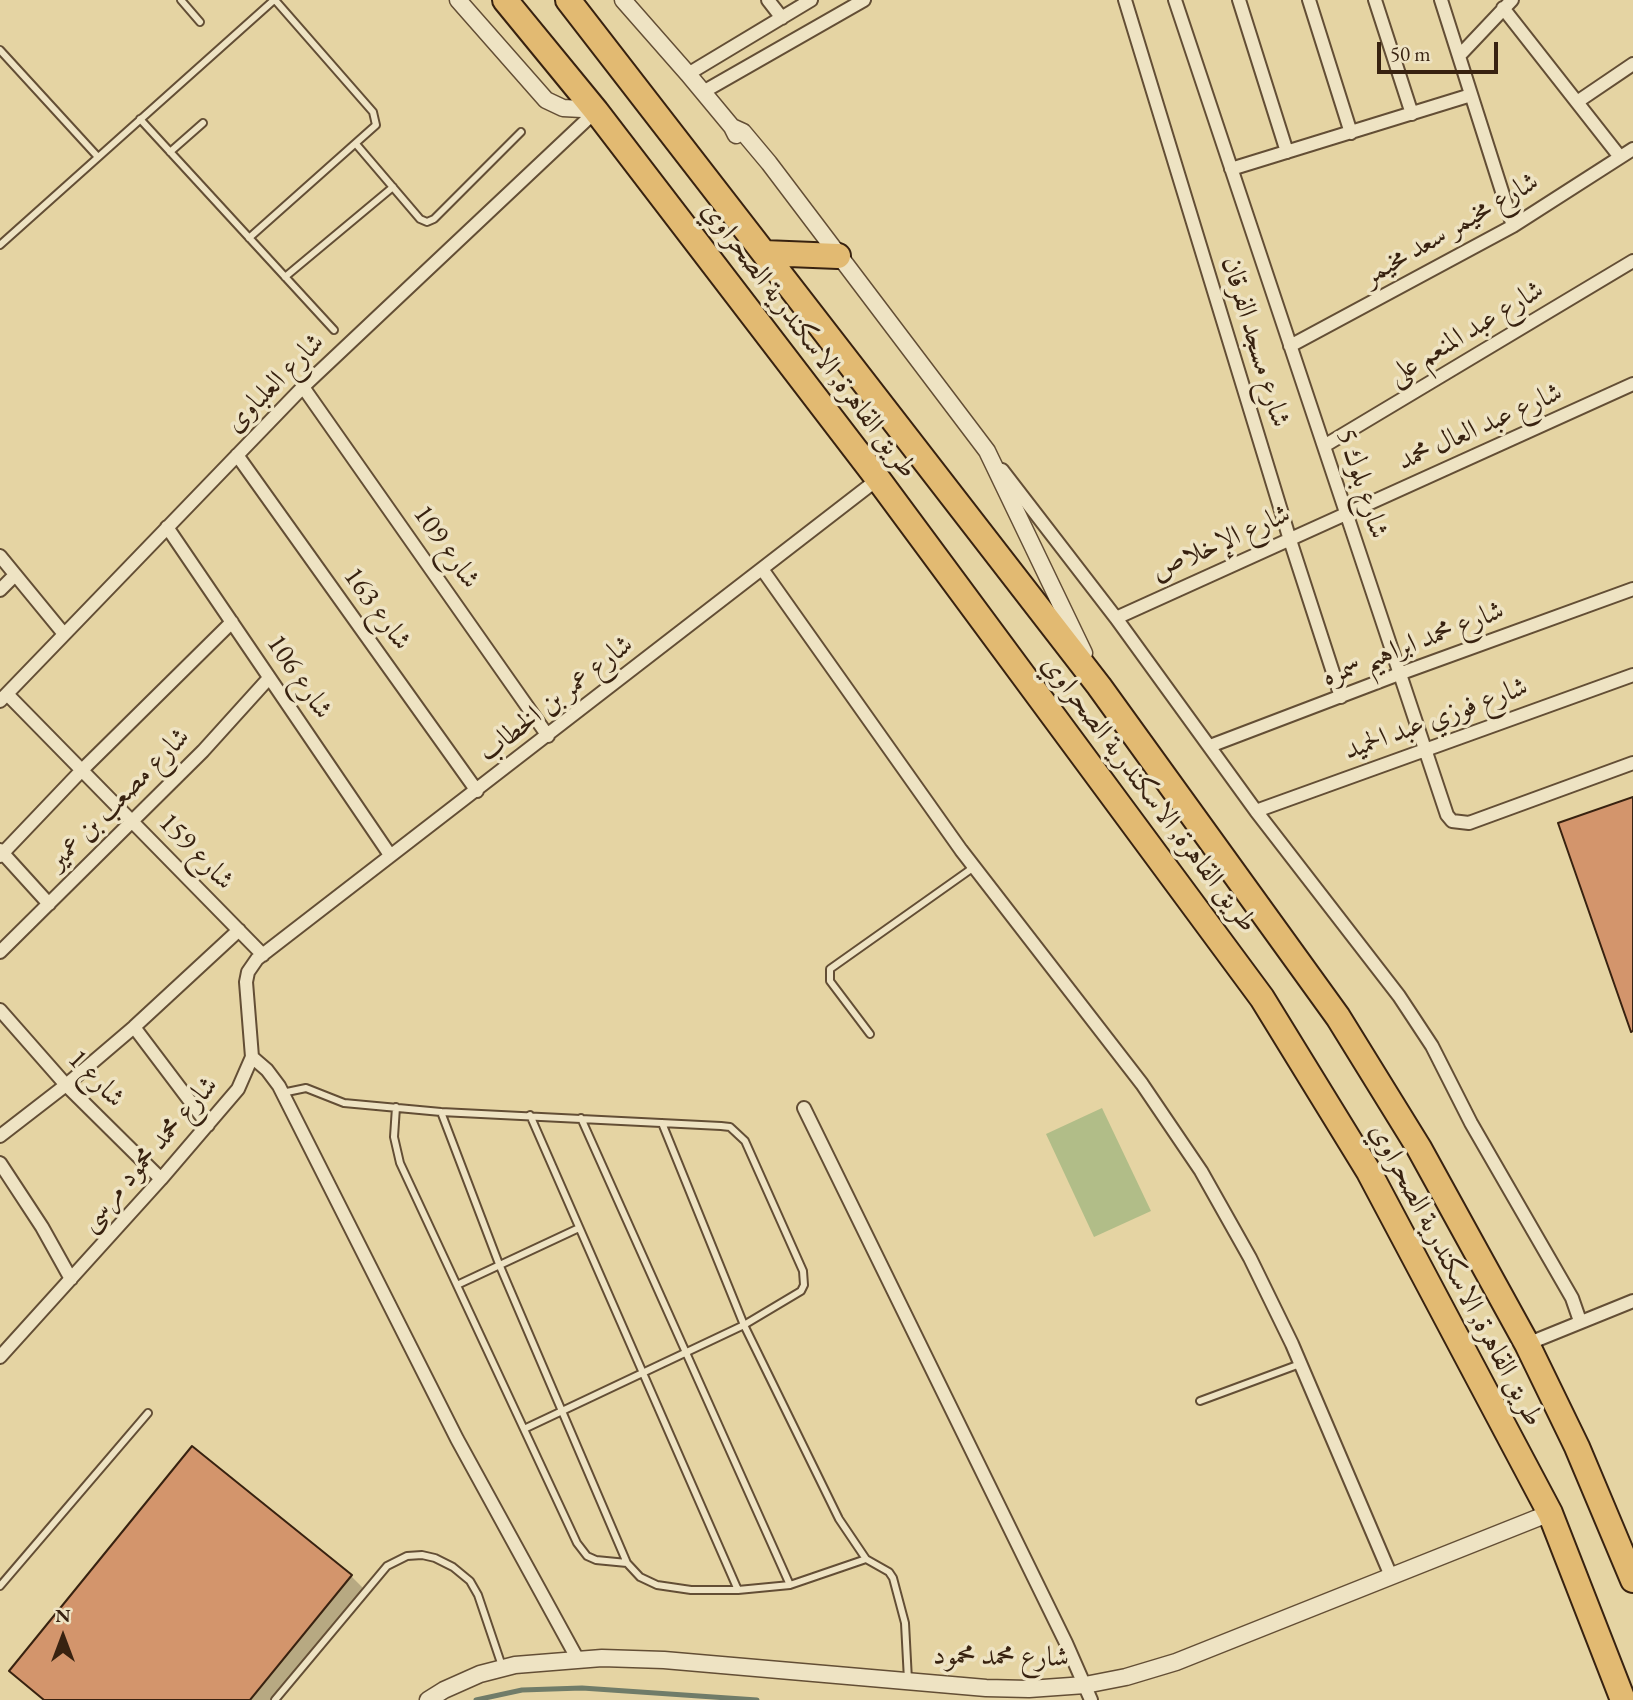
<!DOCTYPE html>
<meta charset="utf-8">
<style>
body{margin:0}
#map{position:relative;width:1633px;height:1700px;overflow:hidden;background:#e5d4a3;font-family:"EB Garamond",serif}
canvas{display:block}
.north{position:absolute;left:28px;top:1602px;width:70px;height:70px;-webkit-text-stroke:5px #eee3c3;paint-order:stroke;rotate:0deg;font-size:19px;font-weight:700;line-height:28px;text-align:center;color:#382210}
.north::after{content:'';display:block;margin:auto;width:24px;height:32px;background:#382210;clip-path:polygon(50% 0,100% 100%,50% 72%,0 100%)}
.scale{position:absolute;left:1377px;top:42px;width:121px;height:32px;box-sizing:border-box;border:4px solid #382210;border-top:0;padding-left:9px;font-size:21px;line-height:24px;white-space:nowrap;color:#382210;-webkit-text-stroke:5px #eee3c3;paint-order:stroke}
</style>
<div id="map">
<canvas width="1633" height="1700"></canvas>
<div class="north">N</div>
<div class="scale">50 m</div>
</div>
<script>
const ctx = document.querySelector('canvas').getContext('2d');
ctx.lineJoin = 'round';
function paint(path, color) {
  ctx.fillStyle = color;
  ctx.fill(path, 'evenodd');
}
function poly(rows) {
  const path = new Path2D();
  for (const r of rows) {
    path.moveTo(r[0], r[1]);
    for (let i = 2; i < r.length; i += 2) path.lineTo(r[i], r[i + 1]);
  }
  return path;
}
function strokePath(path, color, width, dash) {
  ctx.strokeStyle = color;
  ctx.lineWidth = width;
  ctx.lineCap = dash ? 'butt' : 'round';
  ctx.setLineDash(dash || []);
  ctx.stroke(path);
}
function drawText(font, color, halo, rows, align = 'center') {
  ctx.font = font + ' "EB Garamond",Amiri,serif';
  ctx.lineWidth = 7;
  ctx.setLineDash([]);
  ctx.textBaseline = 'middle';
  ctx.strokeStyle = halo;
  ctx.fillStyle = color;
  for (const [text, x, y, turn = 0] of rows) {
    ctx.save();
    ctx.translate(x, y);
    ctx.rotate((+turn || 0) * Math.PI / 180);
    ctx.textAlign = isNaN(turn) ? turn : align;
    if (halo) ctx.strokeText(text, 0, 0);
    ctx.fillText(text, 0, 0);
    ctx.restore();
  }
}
const green = poly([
 [1102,1108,1151,1211,1094,1237,1046,1134]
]);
const shadow = poly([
 [351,1576,366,1591,278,1700,43,1700,11,1671]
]);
const stream = poly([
 [476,1700,522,1690,582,1688,757,1700]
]);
const building = poly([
 [1633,797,1633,1031,1631,1032,1558,823,1633,797],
 [192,1446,352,1575,250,1700,44,1700,9,1671,192,1446]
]);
const service = poly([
 [181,0,200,22],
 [0,50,98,157],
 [140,119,334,330],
 [356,144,420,219,427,222,434,219,521,132],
 [170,152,203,123],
 [249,238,376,125,373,112,275,0],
 [0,245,274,0],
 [285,277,393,187],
 [870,1034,830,981,830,969,974,867],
 [282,1093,306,1088,344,1103,441,1112,721,1126,730,1127,745,1141,803,1271,804,1285,801,1291,744,1325,524,1429],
 [396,1107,394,1137,400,1163,577,1543,587,1556,596,1560,627,1563],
 [441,1112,499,1264,627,1563,640,1577,657,1585,691,1590,738,1590,790,1585,866,1559],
 [530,1115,738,1590],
 [581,1118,790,1585],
 [662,1123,744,1325,839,1519,866,1559,889,1572,893,1578,905,1623,908,1680],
 [457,1285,579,1228],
 [1200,1401,1300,1364],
 [0,1586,148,1413],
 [275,1700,387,1566,407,1556,422,1555,435,1558,453,1567,470,1581,478,1595,502,1666]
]);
const minor = poly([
 [768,0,782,18],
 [1125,0,1290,540,1341,697],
 [1175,0,1447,815,1452,821,1469,823,1633,763],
 [1239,0,1287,152],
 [1309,0,1351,133],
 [1375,0,1412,114],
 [1441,0,1513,226],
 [1503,8,1620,157],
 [1459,56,1512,0],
 [688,74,811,0],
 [703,92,864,0],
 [1577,102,1633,64],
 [1231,169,1471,95],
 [1290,346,1513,226,1633,149],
 [303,387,548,736],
 [1324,446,1633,261],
 [237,455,477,791],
 [1002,470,1116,618,1256,811,1399,996,1432,1046,1471,1123,1572,1298,1580,1321],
 [167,527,390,855],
 [0,556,64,634],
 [762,569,961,850,1142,1084,1201,1171,1250,1258,1292,1344,1391,1576],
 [0,590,15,575],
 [1116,618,1633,384],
 [7,694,263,955],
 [0,701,303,387,596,111],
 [1210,746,1399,674,1633,589],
 [1256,811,1633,675],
 [0,850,49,904],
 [0,856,82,770,232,622],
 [0,952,203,751,269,678],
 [0,1010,66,1085,161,1179],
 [134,1027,208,1125],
 [252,1057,267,1070,279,1086,457,1439,577,1658],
 [804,1108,1066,1643,1091,1700],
 [0,1136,66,1085,134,1027,239,930],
 [0,1163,42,1227,71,1279],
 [1527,1344,1633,1301],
 [0,1357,161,1179,238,1089,252,1057,246,982,248,972,257,959,878,479]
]);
const tertiary = poly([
 [458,0,546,100,563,108,582,109,592,106],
 [623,0,688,74,732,127,736,135],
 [732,127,743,132,769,163,987,451,1084,653],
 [428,1700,444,1690,480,1674,515,1665,602,1658,664,1660,986,1688,1029,1689,1085,1685,1126,1677,1176,1662,1550,1513]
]);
const motorway = poly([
 [505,0,596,111,878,479,1262,998,1369,1172,1550,1513,1623,1700],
 [568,0,1099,686,1338,1017,1419,1148,1527,1344,1577,1447,1633,1580],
 [764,253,838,256]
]);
const streetNames = [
 ["شارع مخيمر سعد مخيمر",1451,229,-30],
 ["شارع عبد المنعم على",1466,333,-31],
 ["طريق القاهرة, الاسكندرية الصحراوي",809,340,53],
 ["شارع مسجد الفرقان",1255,342,73],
 ["شارع العلباوى",275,383,-45],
 ["شارع عبد العال محمد",1480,427,-24],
 ["شارع بلوك 5",1362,484,72],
 ["شارع الإخلاص",1221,543,-24],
 ["شارع 109",446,547,55],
 ["شارع 163",377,609,54],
 ["شارع محمد ابراهيم سمره",1413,644,-21],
 ["شارع 106",299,677,56],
 ["شارع عمر بن الخطاب",556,699,-38],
 ["شارع فوزي عبد الحميد",1436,719,-20],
 ["طريق القاهرة, الاسكندرية الصحراوي",1149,794,53],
 ["شارع مصعب بن عمير",119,799,-45],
 ["شارع 159",196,852,46],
 ["شارع 1",96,1079,46],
 ["شارع محمد محمود مرسى",149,1154,-49],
 ["طريق القاهرة, الاسكندرية الصحراوي",1456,1275,62],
 ["شارع محمد محمود",1001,1657,1]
];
paint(green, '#b1bd88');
paint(shadow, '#0003');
strokePath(stream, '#707c69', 5);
paint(building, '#d3956c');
strokePath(building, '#382210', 2);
strokePath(service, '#634e35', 10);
strokePath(minor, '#634e35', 16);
strokePath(tertiary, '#634e35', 19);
strokePath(motorway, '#382210', 28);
strokePath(service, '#eee3c3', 6);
strokePath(minor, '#eee3c3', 12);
strokePath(tertiary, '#eee3c3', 16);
strokePath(motorway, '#e2ba72', 24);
drawText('28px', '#382210', '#eee3c3', streetNames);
</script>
